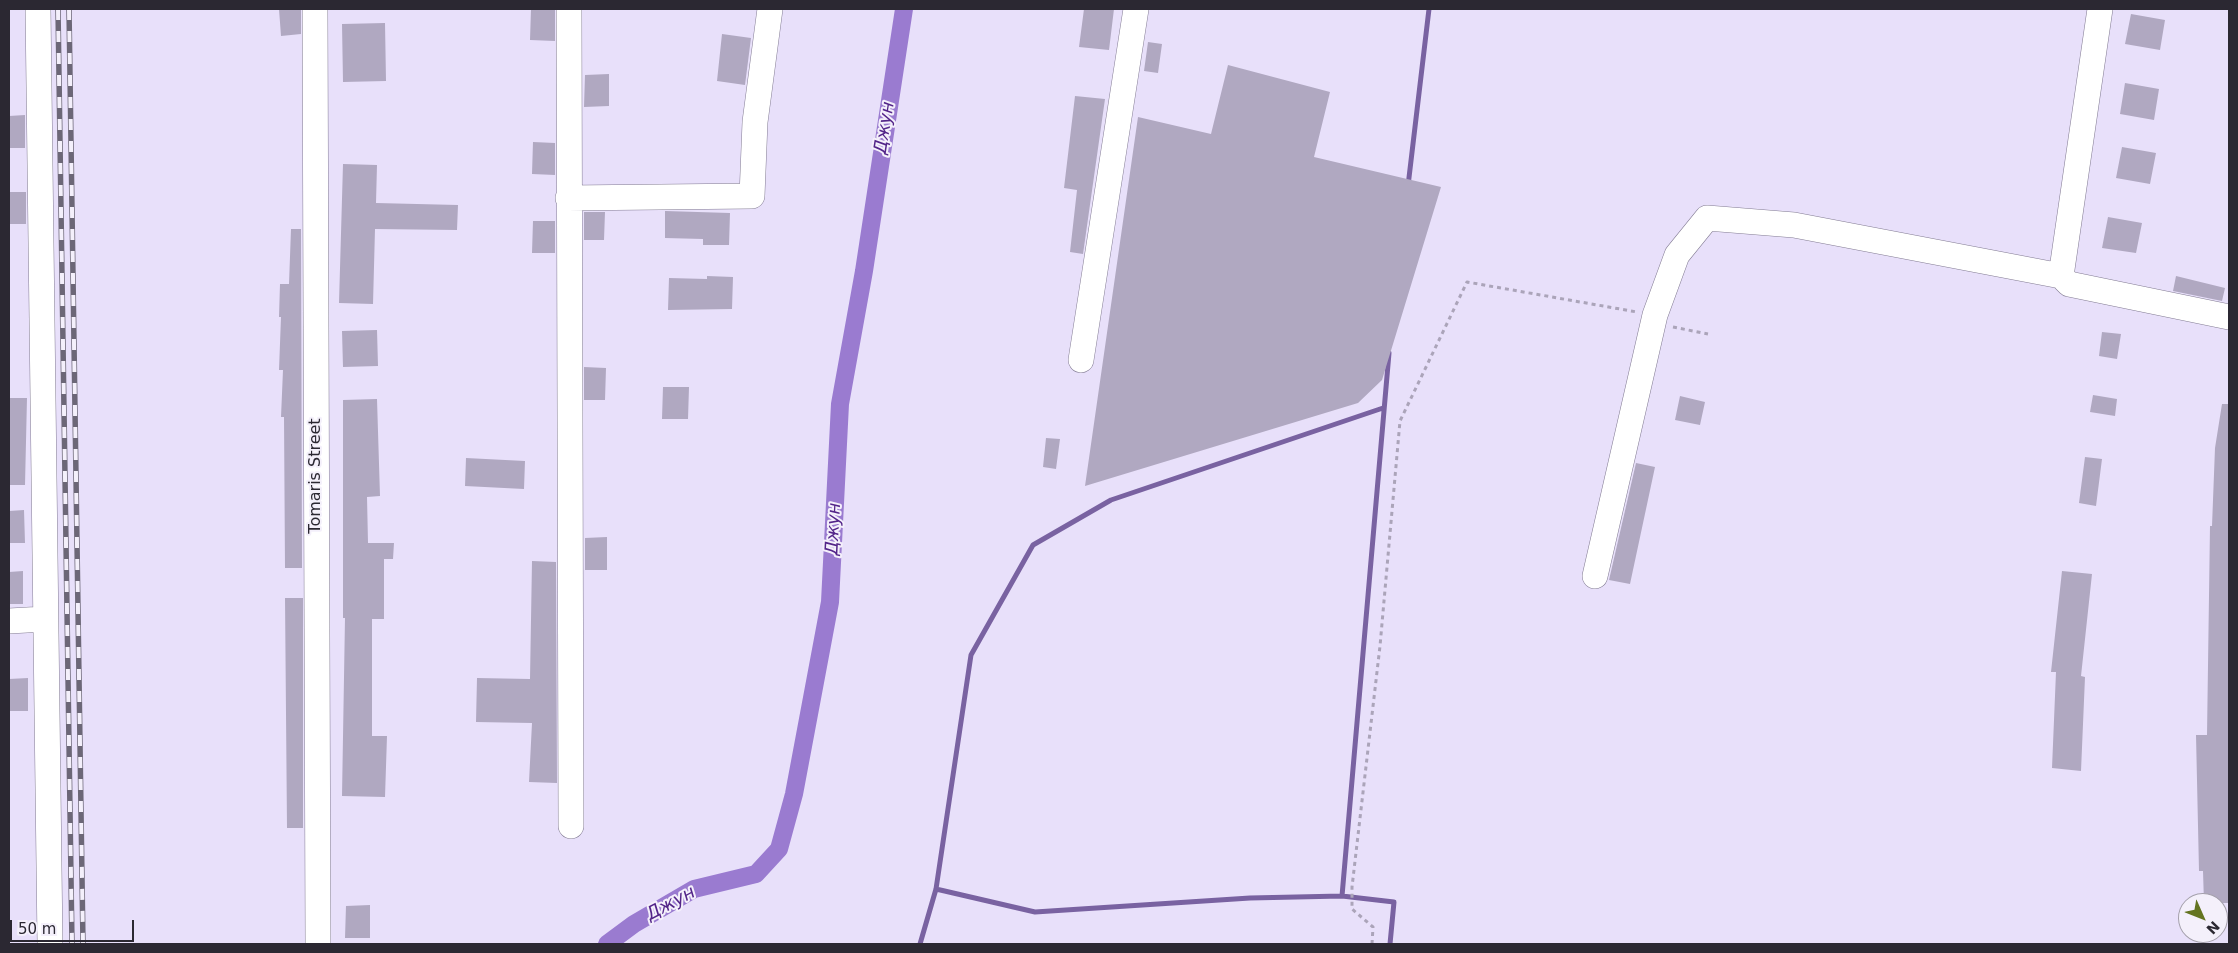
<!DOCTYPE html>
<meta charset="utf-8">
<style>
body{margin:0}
#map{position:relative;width:2238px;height:953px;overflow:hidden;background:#e8e0fa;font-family:"DejaVu Sans",sans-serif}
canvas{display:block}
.frame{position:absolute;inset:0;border:10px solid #2b2832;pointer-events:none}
.north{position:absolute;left:2178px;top:893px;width:50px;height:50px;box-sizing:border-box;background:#f4f0fb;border:1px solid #a4a0ab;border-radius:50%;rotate:134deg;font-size:14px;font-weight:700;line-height:20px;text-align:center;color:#2b2832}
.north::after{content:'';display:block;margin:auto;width:18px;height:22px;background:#647421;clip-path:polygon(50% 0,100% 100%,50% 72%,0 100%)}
.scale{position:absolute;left:10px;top:920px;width:124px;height:22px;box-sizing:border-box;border:2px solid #2b2832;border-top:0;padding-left:6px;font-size:15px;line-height:18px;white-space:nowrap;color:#2b2832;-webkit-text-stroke:4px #f4f0fb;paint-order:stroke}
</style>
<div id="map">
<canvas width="2238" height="953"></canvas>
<div class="frame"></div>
<div class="north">N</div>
<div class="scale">50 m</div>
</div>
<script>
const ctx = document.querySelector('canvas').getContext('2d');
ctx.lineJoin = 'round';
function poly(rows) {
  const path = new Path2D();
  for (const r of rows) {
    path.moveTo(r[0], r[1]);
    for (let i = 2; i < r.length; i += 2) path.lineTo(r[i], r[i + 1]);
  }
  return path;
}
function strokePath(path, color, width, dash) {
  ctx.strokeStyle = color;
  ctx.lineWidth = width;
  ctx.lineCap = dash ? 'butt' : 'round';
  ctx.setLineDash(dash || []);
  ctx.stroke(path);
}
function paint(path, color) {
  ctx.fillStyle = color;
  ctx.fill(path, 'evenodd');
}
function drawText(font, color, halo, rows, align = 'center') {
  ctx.font = font + ' "DejaVu Sans",sans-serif';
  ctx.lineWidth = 4;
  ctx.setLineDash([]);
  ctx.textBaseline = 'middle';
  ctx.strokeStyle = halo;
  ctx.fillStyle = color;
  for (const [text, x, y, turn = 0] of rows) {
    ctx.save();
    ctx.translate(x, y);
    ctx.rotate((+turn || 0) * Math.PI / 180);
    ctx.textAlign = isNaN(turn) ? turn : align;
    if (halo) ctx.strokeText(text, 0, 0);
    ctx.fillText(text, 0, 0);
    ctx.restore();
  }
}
const stream = poly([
 [1408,186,1429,9],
 [936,889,1035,912,1250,898,1342,896,1394,902,1390,944],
 [1342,896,1389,353],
 [920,944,936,889,971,655,1033,545,1111,500,1383,408]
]);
const canal = poly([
 [607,944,634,924,694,889,756,874,779,849,794,794,830,602,840,404,864,271,904,9]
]);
const building = poly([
 [279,9,301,9,301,34,281,36],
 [531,9,555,9,555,41,530,40],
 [1084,9,1114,9,1109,50,1079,47],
 [2131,14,2165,20,2160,50,2125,44],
 [385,23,386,81,343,82,342,24],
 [722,34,751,38,745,85,717,81],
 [1148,42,1162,44,1158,73,1144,71],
 [1228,65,1330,92,1314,157,1441,187,1382,380,1358,403,1085,486,1138,117,1211,134],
 [609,74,609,106,584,107,585,75],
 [2125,83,2159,89,2154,120,2120,114],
 [1075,96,1105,99,1083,254,1070,252,1077,190,1064,188],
 [25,115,25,148,9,148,9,116],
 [533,142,555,143,555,175,532,174],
 [2122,147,2156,153,2150,184,2116,178],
 [343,164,377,165,376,203,458,205,457,230,375,229,373,304,339,303],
 [9,192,26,192,26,224,9,224],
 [665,211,730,213,729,245,703,245,703,239,665,238],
 [584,212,605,212,604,240,584,240],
 [2108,217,2142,223,2136,253,2102,248],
 [533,221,555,221,555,253,532,253],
 [291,229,301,229,302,568,285,568,284,417,281,417,283,370,279,370,281,317,279,317,280,284,289,284],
 [707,276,733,277,732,309,668,310,669,278,707,279],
 [2176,276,2225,288,2222,301,2173,291],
 [377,330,378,366,343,367,342,331],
 [2102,332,2121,334,2117,359,2099,356],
 [584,367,606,368,605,400,584,400],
 [663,387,689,387,688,419,662,419],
 [2093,395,2117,399,2115,416,2090,412],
 [1680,396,1705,402,1700,425,1675,420],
 [9,398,27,398,25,485,9,485],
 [377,399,380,496,367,497,368,543,394,543,393,559,384,559,384,619,372,619,372,736,387,736,385,797,342,796,345,618,343,618,343,400],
 [2222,404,2229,404,2229,903,2204,903,2203,871,2199,871,2196,735,2207,735,2210,526,2212,526,2215,448],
 [1046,438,1060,439,1056,469,1043,467],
 [2085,457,2102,459,2096,506,2079,503],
 [466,458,525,461,524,489,465,486],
 [1636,463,1655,467,1630,584,1609,580],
 [24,510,25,543,9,543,9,511],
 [607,537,607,570,585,570,585,538],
 [532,561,556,562,557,783,529,782,532,723,476,722,477,678,530,679],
 [23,571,23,604,9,604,9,572],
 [2062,571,2092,574,2081,676,2085,677,2081,771,2052,768,2056,672,2051,672],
 [285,598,303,598,303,828,287,828],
 [28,678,28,711,9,711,9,679],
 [370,905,370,938,345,938,346,906]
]);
const path = poly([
 [1673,327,1708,334],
 [1372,944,1373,927,1352,909,1352,887,1380,646,1400,421,1467,282,1637,312]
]);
const minor = poly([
 [38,9,50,944],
 [315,9,318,944],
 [569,9,571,826],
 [568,198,752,196,755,122,770,9],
 [2061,276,2100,9],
 [1081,360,1136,9],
 [1595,576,1655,315,1677,255,1707,218,1794,225,2061,276,2069,284,2229,317],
 [9,621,45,619]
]);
const rail = poly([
 [58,9,72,944],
 [69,9,83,944]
]);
const streetNames = [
 ["Tomaris Street",316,476,-90]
];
const waterNames = [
 ["Джун",885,128,-81],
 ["Джун",834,529,-87],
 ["Джун",671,904,-28]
];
strokePath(stream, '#7962a1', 5);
strokePath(canal, '#9a7bd0', 18);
paint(building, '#b0a8c1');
strokePath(minor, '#837c93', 26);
strokePath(path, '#aba4b9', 3, [4, 4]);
strokePath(minor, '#fff', 25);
strokePath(rail, '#6c6777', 5.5);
strokePath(rail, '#f4f0fb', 4, [11]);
drawText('16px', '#2b2832', '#f4f0fb', streetNames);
drawText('italic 18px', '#532589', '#f4f0fb', waterNames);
</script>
